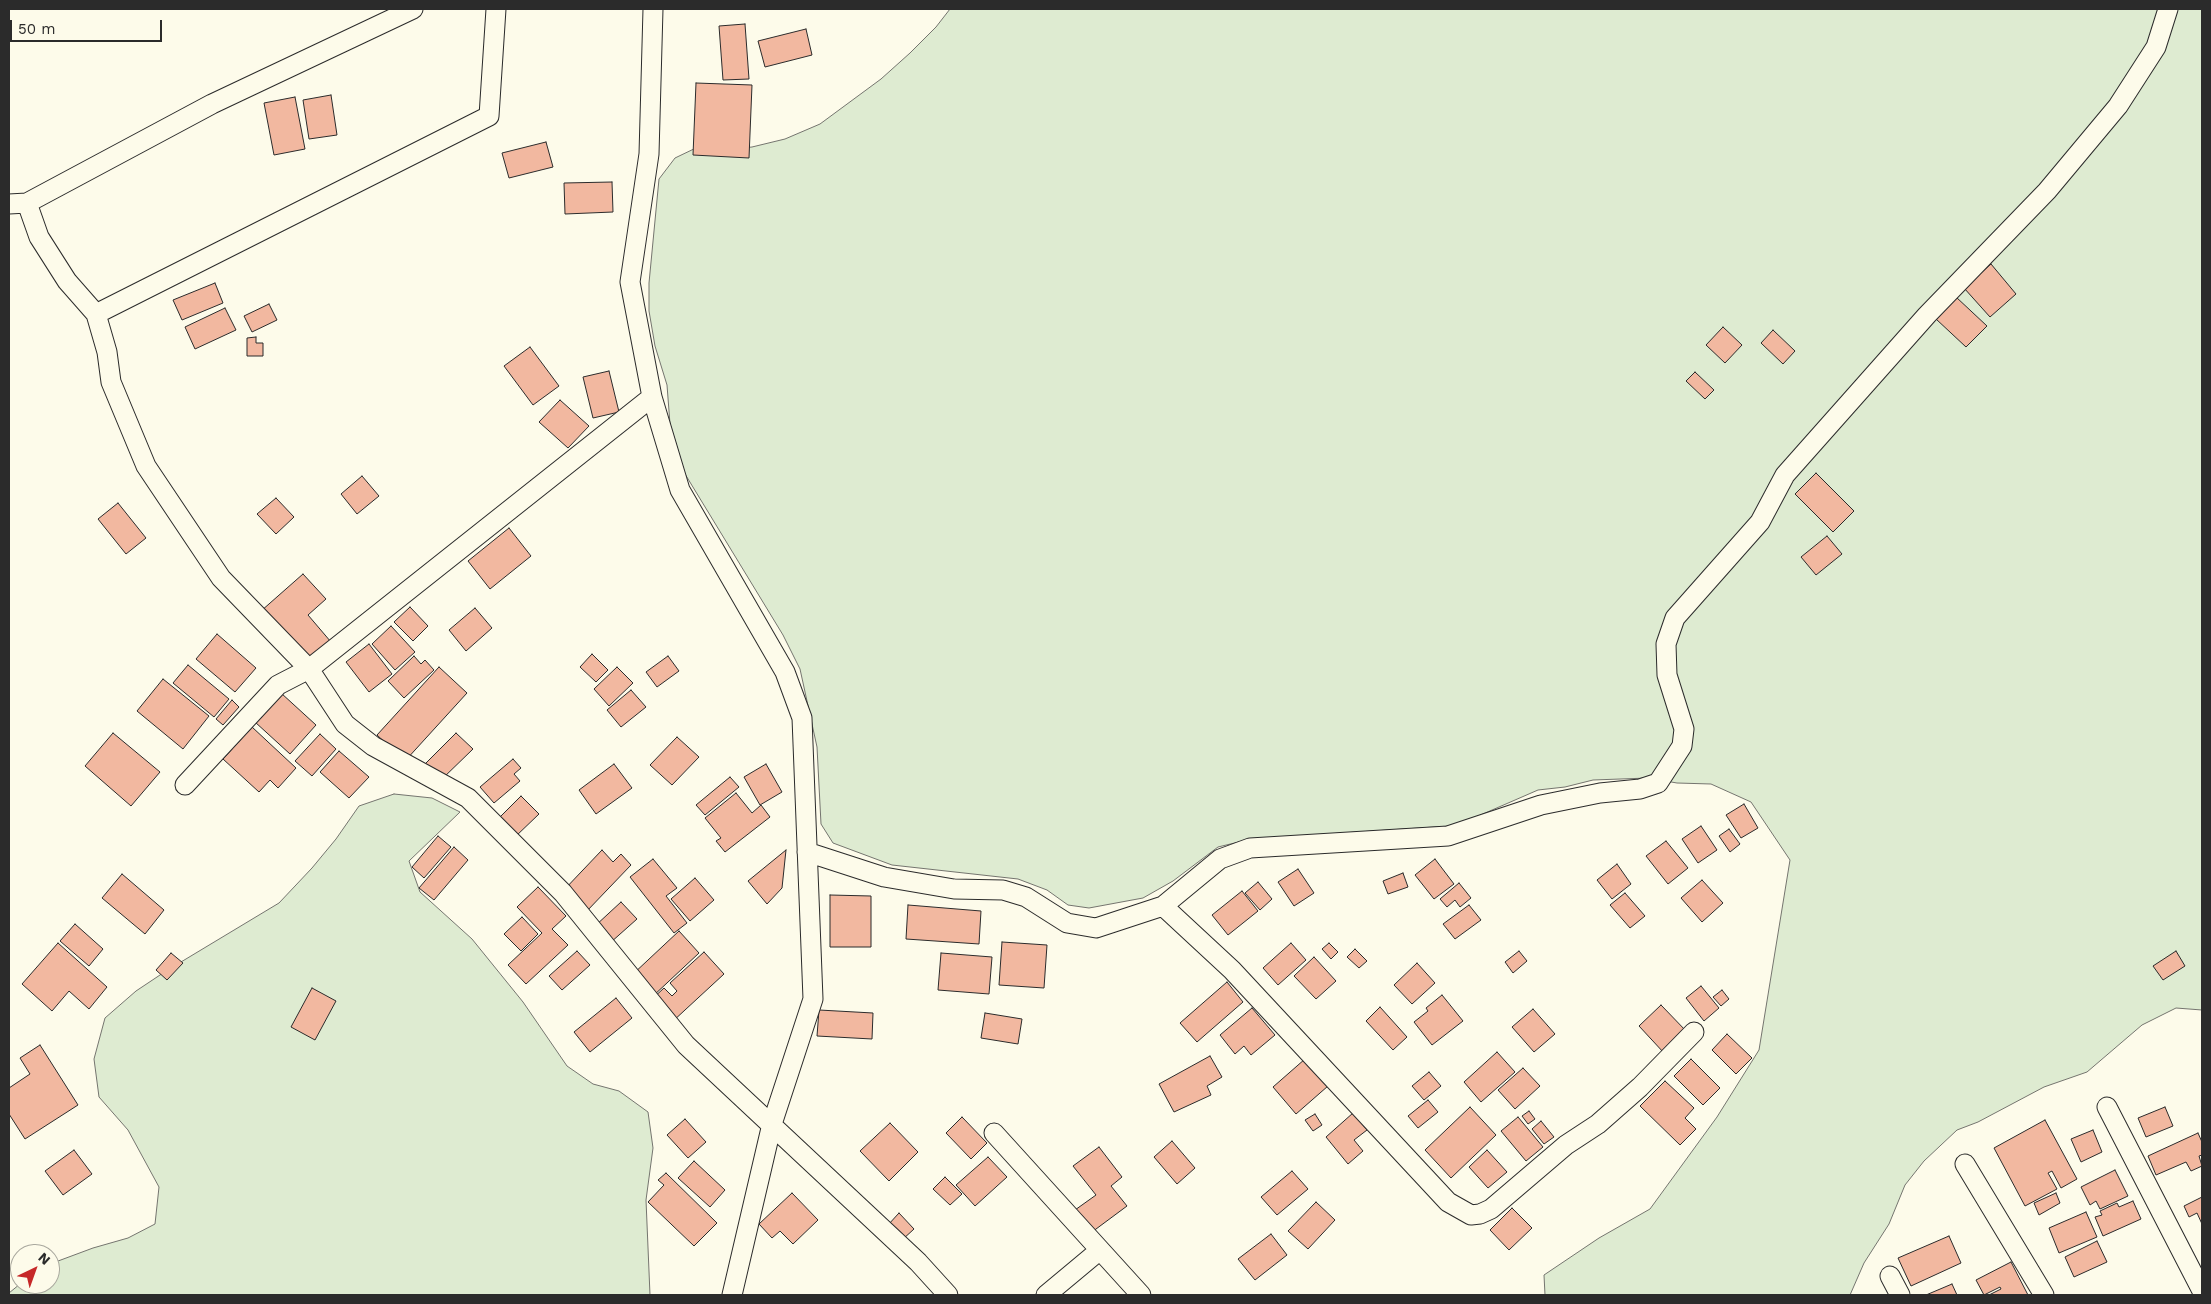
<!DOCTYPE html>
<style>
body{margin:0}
#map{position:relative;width:2211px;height:1304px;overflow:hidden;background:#fdfbea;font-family:"Work Sans",sans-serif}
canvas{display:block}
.frame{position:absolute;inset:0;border:10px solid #2b2b2b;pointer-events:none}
.north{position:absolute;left:10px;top:1244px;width:50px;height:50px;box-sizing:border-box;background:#fdfbea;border:1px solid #a9a89e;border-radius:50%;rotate:42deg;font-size:14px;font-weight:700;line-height:20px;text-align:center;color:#2b2b2b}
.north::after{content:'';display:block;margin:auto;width:18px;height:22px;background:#c62828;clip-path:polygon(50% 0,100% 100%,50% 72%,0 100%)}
.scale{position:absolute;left:10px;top:20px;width:152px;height:22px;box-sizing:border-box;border:2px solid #2b2b2b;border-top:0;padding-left:6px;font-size:15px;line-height:18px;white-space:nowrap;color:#2b2b2b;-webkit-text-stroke:4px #fdfbea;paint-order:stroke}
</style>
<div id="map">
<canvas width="2211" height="1304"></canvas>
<div class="frame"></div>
<div class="north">N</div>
<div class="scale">50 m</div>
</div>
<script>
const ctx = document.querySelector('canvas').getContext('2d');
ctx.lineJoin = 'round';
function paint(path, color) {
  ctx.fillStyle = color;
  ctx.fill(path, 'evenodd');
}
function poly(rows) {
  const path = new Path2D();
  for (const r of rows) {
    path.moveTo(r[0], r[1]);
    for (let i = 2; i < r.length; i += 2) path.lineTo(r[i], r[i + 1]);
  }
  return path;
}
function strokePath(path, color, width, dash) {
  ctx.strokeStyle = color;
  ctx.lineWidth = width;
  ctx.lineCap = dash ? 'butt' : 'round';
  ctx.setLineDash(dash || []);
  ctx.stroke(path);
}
const green = poly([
 [950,9,2202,9,2202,1010,2176,1008,2142,1025,2087,1072,2044,1087,1978,1122,1957,1130,1924,1161,1905,1185,1889,1224,1864,1263,1850,1295,1545,1295,1544,1275,1599,1238,1650,1209,1717,1117,1759,1050,1790,860,1751,802,1711,784,1677,783,1648,778,1593,780,1565,787,1538,790,1476,817,1450,826,1251,839,1218,847,1173,881,1143,898,1089,908,1068,905,1047,890,1018,879,892,865,833,843,821,824,817,747,800,669,783,635,685,474,670,424,667,385,655,346,649,311,649,283,659,179,675,158,698,147,721,150,752,147,785,139,820,124,881,79,910,53,936,27,950,9],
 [394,794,432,798,460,812,409,861,420,892,472,939,523,1002,567,1066,593,1084,619,1091,648,1112,653,1148,646,1200,650,1295,9,1295,9,1293,20,1284,50,1284,50,1264,93,1248,128,1238,155,1224,159,1187,128,1130,99,1097,94,1059,105,1018,136,991,166,971,279,903,312,868,336,839,359,806,394,794]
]);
const building = poly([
 [745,24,749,79,723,80,719,26,745,24],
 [806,29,812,55,765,67,758,41,806,29],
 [696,83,752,85,749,158,693,155,696,83],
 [331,95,337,135,309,139,303,100,331,95],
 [295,97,305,149,274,155,264,103,295,97],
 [546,142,553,167,509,178,502,153,546,142],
 [612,182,613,212,565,214,564,183,612,182],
 [1991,264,2016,294,1990,317,1964,288,1991,264],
 [215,283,223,303,182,320,173,300,215,283],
 [1956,297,1987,326,1966,347,1936,319,1956,297],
 [269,304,277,320,252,332,244,316,269,304],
 [225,308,236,330,195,349,185,327,225,308],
 [1723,327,1742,345,1725,363,1706,345,1723,327],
 [1773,330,1795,351,1783,364,1761,343,1773,330],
 [256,337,256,343,263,343,263,356,247,356,247,338,256,337],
 [530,347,559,386,533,405,504,366,530,347],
 [609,371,619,412,593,418,583,377,609,371],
 [1695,372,1714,390,1705,399,1686,381,1695,372],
 [560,400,589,426,568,448,539,422,560,400],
 [1816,473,1854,511,1833,532,1795,494,1816,473],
 [362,476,379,496,357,514,341,494,362,476],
 [276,498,294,517,276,534,257,514,276,498],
 [118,503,146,538,126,554,98,519,118,503],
 [509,528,531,556,490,589,468,561,509,528],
 [1827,536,1842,554,1816,575,1801,557,1827,536],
 [303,574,326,599,308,615,331,642,307,663,261,611,303,574],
 [410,607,428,626,413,641,394,622,410,607],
 [475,608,492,628,466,651,449,630,475,608],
 [391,626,415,652,395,670,372,644,391,626],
 [217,634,256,668,235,692,196,659,217,634],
 [369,644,392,674,369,692,346,662,369,644],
 [592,654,608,670,596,682,580,667,592,654],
 [414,656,421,664,425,660,434,670,404,698,388,681,414,656],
 [668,656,679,671,657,687,646,672,668,656],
 [188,665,229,699,214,717,173,683,188,665],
 [439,667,467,693,405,761,377,735,439,667],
 [617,667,633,683,609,706,594,689,617,667],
 [163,679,209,716,183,749,137,711,163,679],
 [631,690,646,707,621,727,607,710,631,690],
 [281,693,316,725,290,754,255,722,281,693],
 [232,700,239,707,223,725,216,719,232,700],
 [252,727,296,768,278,788,270,780,259,792,223,759,252,727],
 [113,733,160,772,131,806,85,766,113,733],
 [456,733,473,749,441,780,425,764,456,733],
 [320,734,336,749,312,776,295,761,320,734],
 [677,737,699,757,672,785,650,765,677,737],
 [339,751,369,777,349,798,320,772,339,751],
 [513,759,521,768,514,774,520,781,494,803,480,787,513,759],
 [614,764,632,788,596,814,579,790,614,764],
 [766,764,782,792,760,805,744,777,766,764],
 [730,777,739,787,705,815,696,805,730,777],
 [736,793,752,813,761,805,770,817,725,852,716,841,721,838,705,818,736,793],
 [521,796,539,814,515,837,497,820,521,796],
 [1744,804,1758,828,1741,838,1726,815,1744,804],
 [1701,826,1717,850,1698,863,1682,839,1701,826],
 [1729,829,1740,844,1730,852,1719,836,1729,829],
 [438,836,451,847,424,878,412,867,438,836],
 [1666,841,1688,868,1668,884,1646,856,1666,841],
 [454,847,468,860,434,900,419,888,454,847],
 [602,850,613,862,621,854,631,865,585,913,563,891,602,850],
 [786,850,782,888,767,904,748,881,786,850],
 [653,859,677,888,666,896,687,923,674,933,630,877,653,859],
 [1435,859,1454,884,1434,899,1415,875,1435,859],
 [1617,864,1631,884,1612,899,1597,880,1617,864],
 [1298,869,1314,893,1294,906,1278,882,1298,869],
 [1403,873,1408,887,1388,894,1383,881,1403,873],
 [122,874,164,910,145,934,102,898,122,874],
 [695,878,714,900,690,921,671,899,695,878],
 [1702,880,1723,903,1702,922,1681,898,1702,880],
 [1258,882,1272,899,1260,910,1245,893,1258,882],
 [1459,883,1471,898,1460,907,1455,900,1447,907,1440,899,1459,883],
 [538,887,566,916,552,929,568,945,526,984,508,965,542,933,517,907,538,887],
 [1242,891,1258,911,1228,935,1212,915,1242,891],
 [1625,893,1645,916,1630,928,1610,905,1625,893],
 [830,895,871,896,871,947,830,947,830,895],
 [621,902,637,919,610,943,595,926,621,902],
 [908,905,981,911,979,944,906,939,908,905],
 [1469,905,1481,920,1455,939,1443,924,1469,905],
 [522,917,538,934,521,951,504,934,522,917],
 [75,924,103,949,89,966,60,941,75,924],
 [679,931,699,953,652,997,632,975,679,931],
 [1002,942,1047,945,1044,988,999,985,1002,942],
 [58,943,107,987,89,1009,69,991,52,1011,22,984,58,943],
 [1291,943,1306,960,1278,985,1263,968,1291,943],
 [1329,943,1338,952,1331,959,1322,949,1329,943],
 [1355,949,1367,961,1359,968,1347,957,1355,949],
 [577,951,590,965,562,990,549,976,577,951],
 [1519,951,1527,961,1513,973,1505,962,1519,951],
 [2176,951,2185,966,2163,980,2153,966,2176,951],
 [704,952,724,974,672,1022,651,1000,664,988,672,996,677,991,670,983,704,952],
 [171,953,183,963,167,980,156,970,171,953],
 [941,953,992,957,989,994,938,990,941,953],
 [1314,957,1336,981,1316,999,1294,976,1314,957],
 [1417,963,1435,983,1412,1004,1394,985,1417,963],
 [1227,982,1243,1002,1197,1042,1180,1023,1227,982],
 [1701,986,1719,1008,1704,1021,1686,998,1701,986],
 [312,988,336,1001,315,1040,291,1027,312,988],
 [1722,990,1729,999,1721,1006,1713,997,1722,990],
 [1442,995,1463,1021,1432,1045,1414,1022,1428,1011,1426,1008,1442,995],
 [616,998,632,1018,590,1052,574,1032,616,998],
 [1661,1005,1687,1032,1664,1053,1639,1026,1661,1005],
 [1380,1007,1407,1037,1393,1050,1366,1021,1380,1007],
 [1252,1008,1275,1035,1251,1055,1244,1046,1235,1054,1220,1035,1252,1008],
 [1533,1009,1555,1034,1534,1052,1512,1027,1533,1009],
 [819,1010,873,1013,872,1039,817,1036,819,1010],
 [985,1013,1022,1019,1018,1044,981,1038,985,1013],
 [1727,1034,1752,1058,1736,1074,1712,1050,1727,1034],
 [40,1045,78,1105,25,1139,9,1114,9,1088,30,1074,20,1058,40,1045],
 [1497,1052,1515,1072,1481,1102,1464,1082,1497,1052],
 [1210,1056,1222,1077,1207,1086,1211,1095,1174,1112,1159,1084,1210,1056],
 [1305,1059,1328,1086,1296,1114,1273,1087,1305,1059],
 [1691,1059,1720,1088,1703,1105,1674,1076,1691,1059],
 [1523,1068,1540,1086,1515,1109,1498,1090,1523,1068],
 [1429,1072,1441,1086,1424,1100,1412,1086,1429,1072],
 [1665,1081,1694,1108,1685,1118,1696,1129,1680,1145,1640,1106,1665,1081],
 [1428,1100,1438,1112,1418,1128,1408,1116,1428,1100],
 [1470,1107,1496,1135,1451,1178,1425,1150,1470,1107],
 [2165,1107,2173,1126,2146,1137,2138,1118,2165,1107],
 [1529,1111,1535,1119,1528,1124,1522,1116,1529,1111],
 [1353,1113,1367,1130,1354,1140,1363,1151,1348,1164,1326,1137,1353,1113],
 [1315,1114,1322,1125,1313,1131,1305,1120,1315,1114],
 [962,1117,987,1143,971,1159,946,1133,962,1117],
 [1518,1117,1543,1147,1526,1161,1501,1131,1518,1117],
 [685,1119,706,1142,688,1158,667,1135,685,1119],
 [2045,1120,2077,1179,2061,1188,2052,1171,2048,1173,2057,1189,2025,1206,1994,1148,2045,1120],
 [1541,1121,1554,1137,1544,1144,1532,1129,1541,1121],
 [890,1123,918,1152,889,1181,860,1151,890,1123],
 [2093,1130,2102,1152,2081,1162,2071,1139,2093,1130],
 [2198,1133,2202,1142,2202,1155,2199,1156,2202,1166,2191,1171,2186,1162,2156,1175,2148,1156,2198,1133],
 [1172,1141,1195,1168,1177,1184,1154,1157,1172,1141],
 [1099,1147,1122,1177,1111,1186,1127,1206,1092,1232,1075,1210,1096,1195,1073,1166,1099,1147],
 [74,1150,92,1174,63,1195,45,1171,74,1150],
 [1487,1150,1507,1172,1488,1188,1469,1167,1487,1150],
 [988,1157,1007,1177,975,1206,956,1185,988,1157],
 [694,1161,725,1190,710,1207,678,1178,694,1161],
 [2115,1170,2128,1196,2100,1209,2096,1201,2090,1205,2081,1187,2115,1170],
 [1292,1171,1308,1189,1277,1215,1261,1197,1292,1171],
 [666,1173,717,1223,694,1246,648,1202,664,1185,658,1180,666,1173],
 [945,1177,962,1194,950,1205,933,1189,945,1177],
 [792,1193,818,1220,793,1244,780,1231,772,1238,759,1224,792,1193],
 [2056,1193,2060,1203,2039,1215,2034,1203,2056,1193],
 [2202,1197,2202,1224,2197,1213,2189,1217,2184,1206,2202,1197],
 [2133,1201,2141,1219,2103,1236,2095,1217,2102,1215,2100,1211,2117,1203,2119,1207,2133,1201],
 [1316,1202,1335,1220,1308,1249,1288,1231,1316,1202],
 [1512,1208,1532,1228,1509,1250,1490,1230,1512,1208],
 [2086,1212,2097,1237,2059,1253,2049,1228,2086,1212],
 [899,1213,914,1229,902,1240,888,1225,899,1213],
 [1271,1234,1287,1255,1255,1280,1238,1259,1271,1234],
 [1949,1236,1961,1263,1911,1286,1898,1258,1949,1236],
 [2097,1241,2107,1262,2074,1277,2065,1257,2097,1241],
 [2011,1262,2028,1295,1989,1295,2001,1289,2000,1287,1984,1295,1976,1280,2011,1262],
 [1952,1284,1957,1295,1926,1295,1952,1284]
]);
const street = poly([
 [653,9,649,154,630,282,652,397,680,490,785,672,802,718,813,999,772,1124,732,1295],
 [27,203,39,237,67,281,96,314,107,352,111,382,146,466,221,578,309,669,345,724,373,746,468,798,563,893,686,1045,918,1262,948,1295],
 [9,204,27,203,212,104,413,9],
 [96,314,489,116,496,9],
 [185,785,278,685,309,669,652,397],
 [807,852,884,877,954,889,1003,890,1026,897,1067,923,1096,928,1163,906,1220,859,1250,848,1448,836,1541,805,1600,793,1640,789,1658,783,1682,746,1684,729,1667,675,1666,644,1675,618,1760,522,1785,475,1927,315,2047,191,2118,106,2156,47,2168,9],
 [1163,906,1232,970,1448,1202,1471,1215,1480,1214,1491,1209,1566,1145,1598,1124,1640,1087,1694,1032],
 [2107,1107,2202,1291],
 [994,1133,1141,1295],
 [1965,1164,2044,1295],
 [1890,1276,1900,1295],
 [1046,1295,1100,1250]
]);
paint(green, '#deebd1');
strokePath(green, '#74746e', 1);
paint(building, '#f2b8a0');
strokePath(building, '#2b2b2b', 1);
strokePath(street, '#2b2b2b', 21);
strokePath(street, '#fdfbea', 19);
</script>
